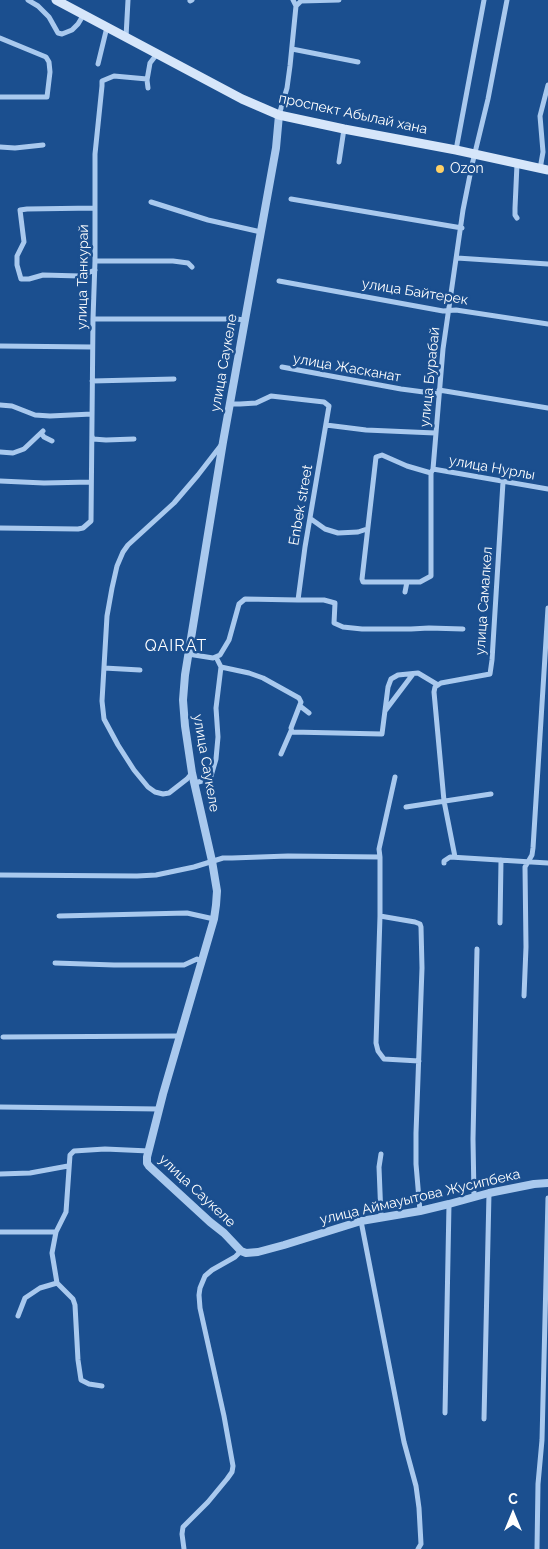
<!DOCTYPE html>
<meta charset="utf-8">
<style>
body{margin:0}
#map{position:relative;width:548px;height:1549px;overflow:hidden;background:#1b4f8f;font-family:Raleway,sans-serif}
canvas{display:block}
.north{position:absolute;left:488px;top:1489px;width:50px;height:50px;-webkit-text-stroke:4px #1b4f8f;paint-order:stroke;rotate:0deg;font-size:14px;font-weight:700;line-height:20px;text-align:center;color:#fff}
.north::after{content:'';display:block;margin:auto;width:18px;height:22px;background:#fff;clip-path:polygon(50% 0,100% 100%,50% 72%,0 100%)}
</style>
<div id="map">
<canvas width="548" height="1549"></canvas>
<div class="north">С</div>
</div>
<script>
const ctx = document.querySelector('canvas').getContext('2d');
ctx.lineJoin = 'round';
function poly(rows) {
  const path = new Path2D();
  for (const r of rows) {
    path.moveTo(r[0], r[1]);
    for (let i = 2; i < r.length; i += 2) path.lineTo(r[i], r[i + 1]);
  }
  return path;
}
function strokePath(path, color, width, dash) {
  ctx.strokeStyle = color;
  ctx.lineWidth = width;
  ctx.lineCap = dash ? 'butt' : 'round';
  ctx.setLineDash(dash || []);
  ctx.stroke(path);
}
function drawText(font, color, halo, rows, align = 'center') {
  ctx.font = font + ' Raleway,sans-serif';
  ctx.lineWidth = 5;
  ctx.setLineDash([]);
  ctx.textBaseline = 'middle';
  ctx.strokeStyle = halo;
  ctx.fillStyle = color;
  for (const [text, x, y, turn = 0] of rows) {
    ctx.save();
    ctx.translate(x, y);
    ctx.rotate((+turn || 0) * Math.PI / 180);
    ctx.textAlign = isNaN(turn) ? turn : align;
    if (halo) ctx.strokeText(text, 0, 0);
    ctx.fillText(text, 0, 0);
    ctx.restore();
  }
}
const minor = poly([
 [28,0,38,6,49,17,58,33,62,34,72,30,78,24,84,14],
 [190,1,192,0],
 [296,6,301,1,339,0],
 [126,37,128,0],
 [0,38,46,57,49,62,50,72,47,97,0,97],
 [292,49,358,62],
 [98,64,107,27],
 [148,88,147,80,150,63,157,54],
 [279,115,287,88,290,66,296,6,293,0],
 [0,147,15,148,43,145],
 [456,150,484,0],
 [339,162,344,129],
 [540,169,543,152,540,116,548,85],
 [291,199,462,228],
 [151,202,208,220,261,232],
 [517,218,515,215,515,208,517,164],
 [457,258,548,264],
 [95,261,173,261,188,263,192,267],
 [95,270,80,276,43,275,29,279,21,279,17,265,17,256,24,242,20,210,27,209,95,208],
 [279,281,443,311,456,310,548,324],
 [93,319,236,319,245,320],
 [0,346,92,347],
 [282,367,401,389,439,394],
 [92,381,174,379],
 [439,390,548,408],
 [0,405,12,406,35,415,50,416,92,414],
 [326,425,366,430,435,433],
 [41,433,44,437,52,441],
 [92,436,93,439,106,440,134,439],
 [0,452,13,453,24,449,43,431],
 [433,469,548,489],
 [431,473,407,466,382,455,376,457,362,579,363,582,420,582,431,576,431,473,433,469,443,349,463,210,472,165,488,99,507,0],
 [0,481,44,483,91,482],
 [311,519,325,529,338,533,358,532,367,529],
 [0,528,78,529,83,528,91,521,93,319,95,261,95,154,102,86,102,81,114,76,147,79],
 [405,592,407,582],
 [298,600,324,600,335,603,334,623,343,627,362,629,411,629,429,628,463,629],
 [188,654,213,658,220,655,229,640,239,604,245,599,298,600,305,547,329,406,324,402,271,396,256,403,240,404,230,404],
 [221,667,249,673,263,678,299,698,301,702,291,728,292,732,382,734,388,687,391,679,398,675,418,673,438,685],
 [104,668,140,670],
 [300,706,309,713],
 [385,711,413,674],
 [281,754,291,731],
 [192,773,187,779,169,793,163,794,155,792,148,787,134,770,118,745,104,719,102,701,107,616,112,588,117,566,123,552,128,545,174,503,198,475,222,444],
 [395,777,379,849,380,857,380,916,376,1043,378,1051,384,1059,419,1061],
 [195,783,209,779,211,776,216,759,218,737,216,708,221,667,216,657],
 [406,807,491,794],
 [455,857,444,801,434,692,435,687,441,683,490,674,492,660,503,482],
 [444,863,444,861,450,857,548,863],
 [0,875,137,876,156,875,194,867,223,858,232,858,288,856,380,857],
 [59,916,187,913,214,919],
 [380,916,415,922,420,924,421,927,422,968,416,1133,416,1164,420,1211],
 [500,923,501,860],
 [55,963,114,965,184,965,197,959,201,961],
 [524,996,526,947,525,867,532,855,533,848,548,608],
 [3,1037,180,1036],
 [0,1107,159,1109],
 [0,1174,30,1173,68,1166],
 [474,1197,473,1139,477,949],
 [381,1217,379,1167,381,1154],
 [361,1221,404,1442,416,1486,419,1508,421,1544,418,1549],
 [0,1232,56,1232],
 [18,1316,25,1298,40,1288,57,1283],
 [102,1386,89,1384,81,1380,78,1360,75,1305,73,1299,57,1283,52,1253,56,1232,66,1212,70,1155,74,1151,105,1149,149,1151],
 [445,1413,449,1204],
 [484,1419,489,1193],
 [184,1549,182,1534,183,1527,208,1502,227,1479,232,1472,233,1466,224,1416,200,1308,199,1295,200,1288,205,1276,212,1270,235,1257,241,1251],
 [537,1549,538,1484,542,1440,548,1198]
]);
const tertiary = poly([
 [279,115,276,148,223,442,185,675,183,700,185,726,192,773,212,861,217,891,216,905,214,919,163,1094,147,1157,147,1163,149,1166,210,1222,224,1233,241,1251,246,1253,258,1252,284,1245,361,1221,420,1211,449,1204,489,1193,534,1184,548,1183]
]);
const secondary = poly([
 [56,0,242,99,279,115,344,129,456,150,548,170]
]);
const markers = [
 [440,169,5,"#ffd166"]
];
const streetNames = [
 ["проспект Абылай хана",353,114,12],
 ["улица Танкурай",83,277,-89],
 ["улица Байтерек",415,292,9],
 ["улица Саукеле",224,363,-80],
 ["улица Жасканат",347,368,10],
 ["улица Бурабай",430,377,-84],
 ["улица Нурлы",492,468,10],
 ["Enbek street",301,505,-80],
 ["улица Самалкел",484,601,-86],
 ["улица Саукеле",206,763,80],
 ["улица Саукеле",197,1191,43],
 ["улица Аймауытова Жусипбека",420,1197,-13]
];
const poiNames = [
 ["Ozon",450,169]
];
const quarterNames = [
 ["QAIRAT",176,646]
];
strokePath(minor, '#a9c9ee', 5);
strokePath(tertiary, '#a9c9ee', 8);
strokePath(secondary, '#d6e6fa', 9);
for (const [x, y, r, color] of markers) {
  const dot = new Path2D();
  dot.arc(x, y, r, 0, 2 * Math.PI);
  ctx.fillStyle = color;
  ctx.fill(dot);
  strokePath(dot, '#1b4f8f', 2);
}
drawText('14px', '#fff', '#1b4f8f', streetNames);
drawText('14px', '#fff', '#1b4f8f', poiNames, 'left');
ctx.letterSpacing = '1px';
drawText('16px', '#fff', '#1b4f8f', quarterNames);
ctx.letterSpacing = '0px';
</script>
